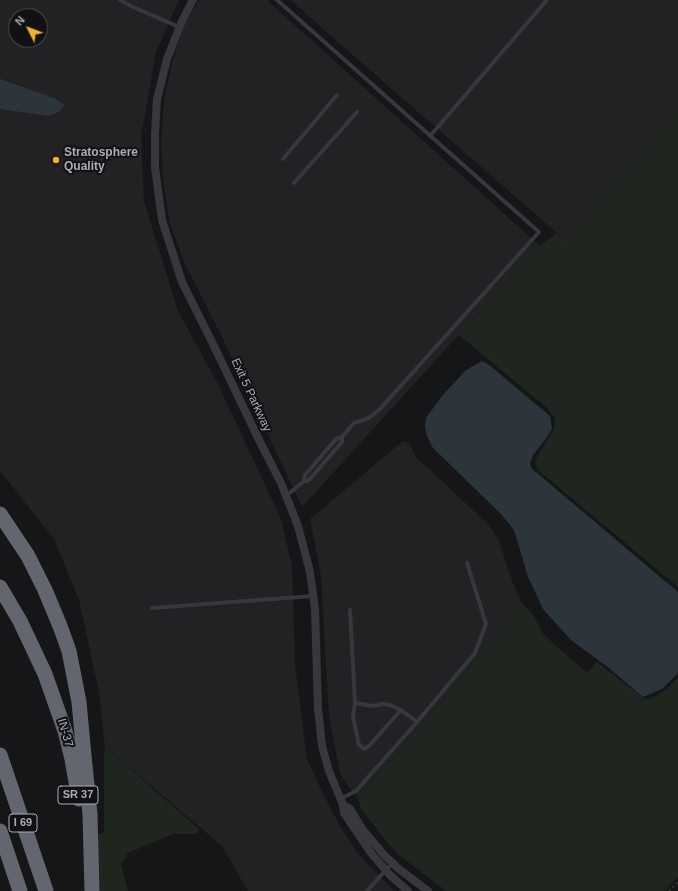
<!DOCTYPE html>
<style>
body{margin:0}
#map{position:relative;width:678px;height:891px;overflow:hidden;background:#161618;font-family:Arial,sans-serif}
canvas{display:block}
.north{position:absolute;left:8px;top:8px;width:40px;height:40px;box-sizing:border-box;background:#111113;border:1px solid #4d4f55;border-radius:50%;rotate:312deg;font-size:11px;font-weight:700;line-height:16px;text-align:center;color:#a8adb8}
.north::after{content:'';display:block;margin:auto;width:14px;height:18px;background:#f2b134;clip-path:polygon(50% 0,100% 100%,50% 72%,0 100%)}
</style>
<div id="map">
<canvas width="678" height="891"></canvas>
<div class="north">N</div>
</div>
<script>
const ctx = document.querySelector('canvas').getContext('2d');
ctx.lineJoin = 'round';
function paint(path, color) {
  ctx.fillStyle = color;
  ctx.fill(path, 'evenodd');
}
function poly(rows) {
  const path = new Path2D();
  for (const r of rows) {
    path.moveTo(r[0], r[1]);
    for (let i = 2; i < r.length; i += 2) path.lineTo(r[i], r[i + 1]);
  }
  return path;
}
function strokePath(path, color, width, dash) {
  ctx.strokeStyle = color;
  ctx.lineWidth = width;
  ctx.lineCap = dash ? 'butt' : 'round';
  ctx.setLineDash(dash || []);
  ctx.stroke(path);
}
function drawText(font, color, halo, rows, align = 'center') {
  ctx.font = font + ' Arial,sans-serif';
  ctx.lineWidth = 4;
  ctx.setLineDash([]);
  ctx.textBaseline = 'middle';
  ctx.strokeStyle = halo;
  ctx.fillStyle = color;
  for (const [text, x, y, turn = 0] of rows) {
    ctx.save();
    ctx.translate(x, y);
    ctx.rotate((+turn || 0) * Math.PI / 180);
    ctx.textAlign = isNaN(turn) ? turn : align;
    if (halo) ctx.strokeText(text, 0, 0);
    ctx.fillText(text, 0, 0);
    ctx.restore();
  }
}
const built = poly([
 [0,0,179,0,156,52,141,137,144,201,178,311,218,384,281,519,292,565,295,665,307,759,323,794,340,826,358,854,394,891,248,891,222,846,105,747,99,692,79,600,54,539,0,471],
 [16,16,40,16,40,40,16,40],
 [199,0,267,0,540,246,302,507,221,335,185,264,170,224,163,179,161,141,164,100,172,63,184,26],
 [290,0,678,0,678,115,566,241],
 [403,441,410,443,415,456,489,525,499,541,511,578,521,602,524,605,358,799,340,774,329,717,321,576,310,519]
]);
const green = poly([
 [678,115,678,587,539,471,535,464,537,457,554,429,555,418,546,407,459,335,540,246,556,233,566,241],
 [524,605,533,615,544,635,587,673,597,662,645,699,652,698,667,689,678,677,678,877,665,891,446,891,399,855,386,841,361,809,358,799],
 [105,747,199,829,197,834,173,834,128,853,121,864,128,891,100,891,97,835,104,832,104,755]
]);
const water = poly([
 [0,79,54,98,64,105,60,111,49,116,0,109],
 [482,361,489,365,550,416,552,429,547,437,533,455,530,462,531,468,678,592,678,673,662,689,643,697,609,668,571,640,543,609,528,577,514,530,501,514,433,448,427,436,425,427,426,418,442,396,466,370]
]);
const path = poly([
 [669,891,678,882]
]);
const service = poly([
 [120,0,133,7,179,27],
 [277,0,539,232,380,409,369,418,354,423,342,437,342,442,310,479,307,481,304,481,305,475,336,439,342,437],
 [430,136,547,0],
 [283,159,337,95],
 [294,183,357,112],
 [286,496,304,481],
 [152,608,313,596],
 [350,610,355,703,373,706,382,704,390,705,401,710,417,722],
 [355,703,353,717,359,745,364,749,369,746,401,710],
 [340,799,356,791,417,722,475,653,486,624,467,563],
 [367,891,392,863]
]);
const minor = poly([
 [193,0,182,21,167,59,157,99,155,135,155,167,162,220,182,282,212,342,260,442,281,483,298,526,310,572,315,609,318,708,322,746,329,771,343,805,344,813,371,853,390,875,408,891],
 [343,805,350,809,363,830,385,856,399,869,428,891]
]);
const motorway = poly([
 [0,514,28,556,45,590,60,626,69,651,79,702,84,756,90,814,92,891],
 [0,587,20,621,45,674,65,731,72,759,79,799],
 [0,755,46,891],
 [0,831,20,891]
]);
const markers = [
 [56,160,4,"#f2b134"]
];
const shields = [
 [78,795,40],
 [23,823,28]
];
const shieldNames = [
 ["SR 37",78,795],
 ["I 69",23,823]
];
const poiNames = [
 ["Stratosphere",64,153],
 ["Quality",64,167]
];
const streetNames = [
 ["Exit 5 Parkway",251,395,65],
 ["IN-37",65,733,74]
];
paint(built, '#222225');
paint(green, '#1e261f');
paint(water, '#2c353c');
strokePath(path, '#3d3f44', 1.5, [2, 3]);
strokePath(service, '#37383d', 4);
strokePath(minor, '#37383d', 8);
strokePath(motorway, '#63666e', 15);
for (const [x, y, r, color] of markers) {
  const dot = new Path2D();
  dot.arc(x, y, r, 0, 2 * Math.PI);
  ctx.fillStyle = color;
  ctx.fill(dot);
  strokePath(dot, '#111113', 1.5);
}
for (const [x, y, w] of shields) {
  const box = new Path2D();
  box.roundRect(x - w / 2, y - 9, w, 18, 3);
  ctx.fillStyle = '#111113';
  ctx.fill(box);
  strokePath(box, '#a8adb8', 1);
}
drawText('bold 11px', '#a8adb8', null, shieldNames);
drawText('bold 12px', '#a8adb8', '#111113', poiNames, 'left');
drawText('12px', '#a8adb8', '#111113', streetNames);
</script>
